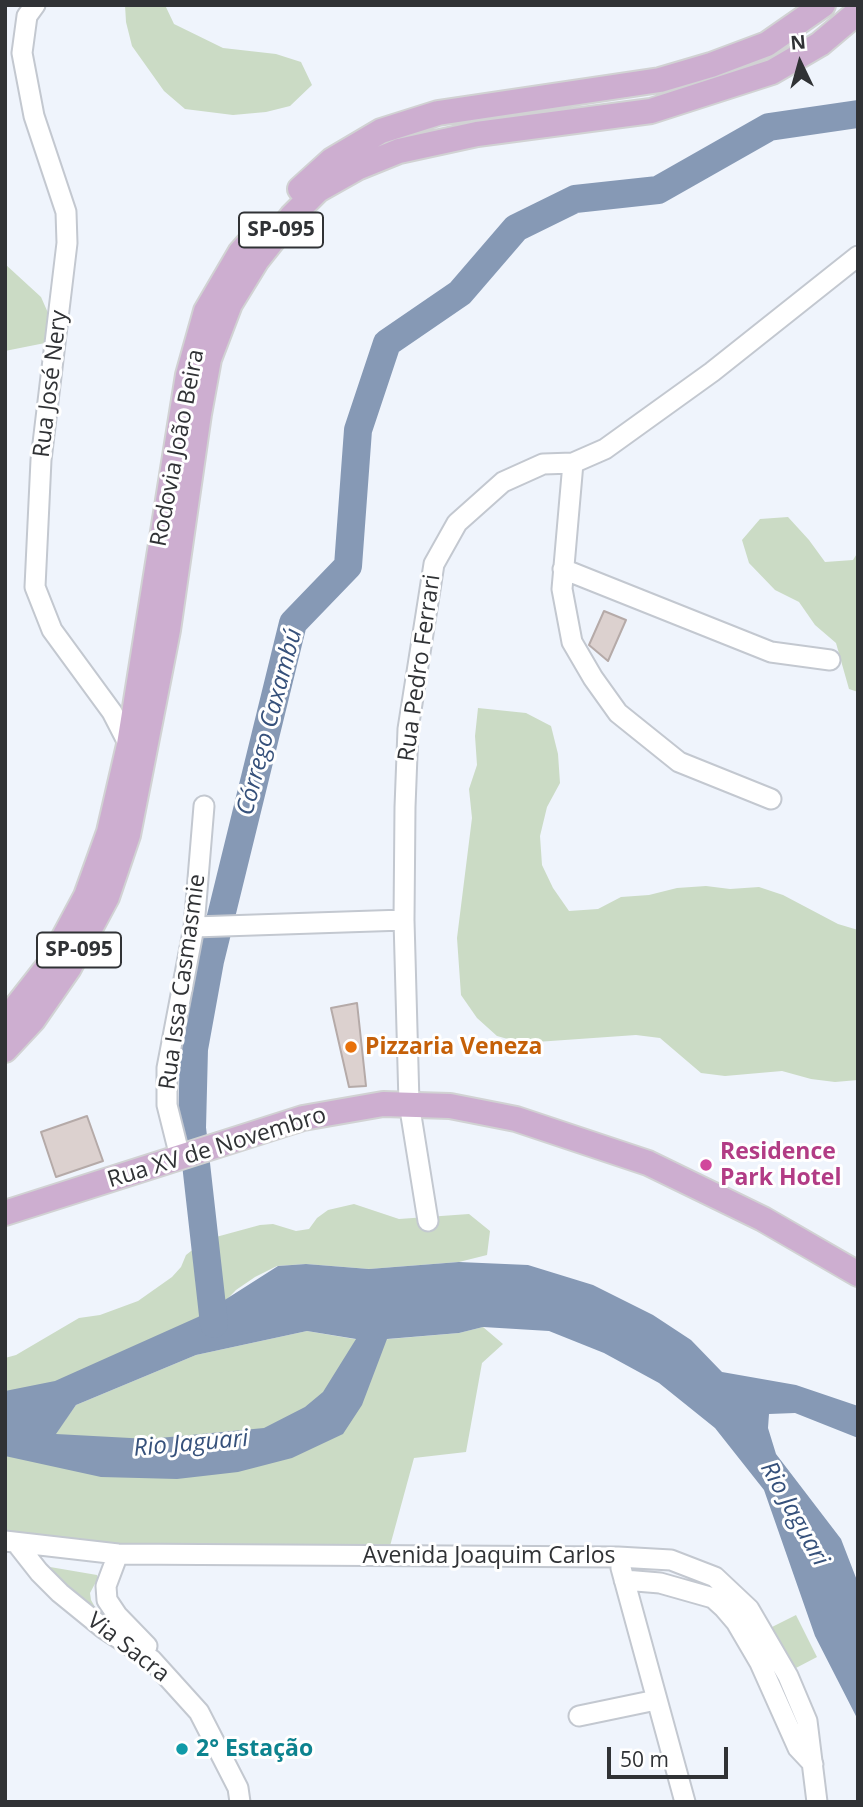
<!DOCTYPE html>
<meta charset="utf-8">
<style>
body{margin:0}
#map{position:relative;width:863px;height:1807px;overflow:hidden;background:#eff4fc;font-family:"Open Sans",sans-serif}
canvas{display:block}
.frame{position:absolute;inset:0;border:7px solid #303235;pointer-events:none}
.north{position:absolute;left:765px;top:28px;width:70px;height:70px;-webkit-text-stroke:5px #fff;paint-order:stroke;rotate:355deg;font-size:19px;font-weight:700;line-height:28px;text-align:center;color:#303235}
.north::after{content:'';display:block;margin:auto;width:24px;height:32px;background:#303235;clip-path:polygon(50% 0,100% 100%,50% 72%,0 100%)}
.scale{position:absolute;left:607px;top:1747px;width:121px;height:32px;box-sizing:border-box;border:4px solid #303235;border-top:0;padding-left:9px;font-size:21px;line-height:24px;white-space:nowrap;color:#303235;-webkit-text-stroke:5px #fff;paint-order:stroke}
</style>
<div id="map">
<canvas width="863" height="1807"></canvas>
<div class="frame"></div>
<div class="north">N</div>
<div class="scale">50 m</div>
</div>
<script>
const ctx = document.querySelector('canvas').getContext('2d');
ctx.lineJoin = 'round';
function paint(path, color) {
  ctx.fillStyle = color;
  ctx.fill(path, 'evenodd');
}
function poly(rows) {
  const path = new Path2D();
  for (const r of rows) {
    path.moveTo(r[0], r[1]);
    for (let i = 2; i < r.length; i += 2) path.lineTo(r[i], r[i + 1]);
  }
  return path;
}
function strokePath(path, color, width, dash) {
  ctx.strokeStyle = color;
  ctx.lineWidth = width;
  ctx.lineCap = dash ? 'butt' : 'round';
  ctx.setLineDash(dash || []);
  ctx.stroke(path);
}
function drawText(font, color, halo, rows, align = 'center') {
  ctx.font = font + ' "Open Sans",sans-serif';
  ctx.lineWidth = 6;
  ctx.setLineDash([]);
  ctx.textBaseline = 'middle';
  ctx.strokeStyle = halo;
  ctx.fillStyle = color;
  for (const [text, x, y, turn = 0] of rows) {
    ctx.save();
    ctx.translate(x, y);
    ctx.rotate((+turn || 0) * Math.PI / 180);
    ctx.textAlign = isNaN(turn) ? turn : align;
    if (halo) ctx.strokeText(text, 0, 0);
    ctx.fillText(text, 0, 0);
    ctx.restore();
  }
}
const green = poly([
 [125,5,165,5,174,24,223,48,276,54,301,62,312,85,290,106,266,112,233,115,185,109,164,91,132,46,126,22],
 [5,264,41,297,60,340,5,351],
 [788,517,809,540,825,562,853,560,858,552,858,692,849,689,836,643,815,625,799,602,775,590,749,563,742,540,760,519],
 [478,708,526,713,551,726,558,754,560,783,547,807,540,836,542,865,553,888,569,911,598,909,621,897,649,895,677,888,706,886,730,889,759,887,783,895,838,924,858,930,858,1080,835,1082,811,1079,782,1071,725,1076,701,1073,660,1038,636,1035,522,1043,497,1036,477,1018,461,995,457,938,472,818,469,789,477,765,475,736],
 [354,1204,399,1219,469,1214,490,1231,487,1255,459,1262,369,1269,306,1264,277,1266,255,1277,236,1290,208,1319,57,1390,5,1395,5,1358,16,1355,79,1318,100,1315,138,1301,172,1277,181,1267,186,1255,205,1240,260,1225,273,1224,296,1231,309,1229,317,1218,328,1210],
 [483,1327,503,1344,482,1363,466,1452,414,1458,390,1546,284,1552,106,1550,5,1536,5,1448,55,1434,76,1405,196,1355,307,1331,366,1341,459,1333],
 [50,1567,97,1575,98,1578,90,1593,91,1600,100,1616,46,1568],
 [796,1615,817,1657,794,1669,772,1627]
]);
const water = poly([
 [459,1262,528,1265,593,1285,653,1315,691,1340,722,1372,796,1385,858,1406,858,1438,795,1413,769,1414,768,1428,776,1454,841,1539,858,1583,858,1720,815,1636,764,1490,715,1428,659,1383,604,1353,549,1331,483,1327,459,1333,387,1339,362,1405,343,1434,292,1458,238,1472,177,1479,101,1477,5,1456,5,1391,55,1381,198,1317,278,1266,306,1264,369,1269],
 [307,1331,356,1339,323,1392,305,1407,264,1428,149,1439,56,1434,76,1405,196,1355]
]);
const river = poly([
 [214,1324,192,1128,194,1049,210,961,293,623,348,566,358,430,387,343,460,293,516,228,575,199,658,190,769,127,858,114]
]);
const building = poly([
 [604,611,626,620,608,661,589,645,604,611],
 [357,1003,366,1086,349,1087,331,1008,357,1003],
 [87,1116,103,1161,56,1177,41,1132,87,1116]
]);
const minor = poly([
 [35,5,27,16,22,53,34,116,66,212,67,243,41,460,35,587,52,630,112,712,129,745],
 [573,463,562,589,572,642,593,678,618,713,679,762,771,799],
 [563,569,771,652,830,660],
 [194,927,404,920],
 [180,1157,167,1105,167,1068,194,927,204,806],
 [428,1221,409,1103,404,920,405,807,408,729,434,564,457,523,503,482,543,464,573,463,605,449,712,372,858,256],
 [5,1541,118,1554,618,1557,671,1560,715,1577,749,1609,788,1676,807,1721,817,1802],
 [17,1544,39,1572,60,1593,103,1628,152,1660,199,1712,238,1788,240,1802],
 [118,1554,106,1586,107,1600,117,1615,147,1646],
 [621,1568,685,1802],
 [624,1580,660,1583,713,1598,724,1608,736,1622,760,1663,798,1748,813,1764],
 [579,1716,656,1700]
]);
const major = poly([
 [300,189,332,160,381,131,438,113,660,80,711,65,767,44,823,5],
 [5,1021,49,965,86,896,109,832,129,745,188,375,206,311,240,253,262,228],
 [5,1050,33,1020,69,968,107,897,128,835,168,630,199,414,209,359,230,304,257,260,292,216,318,190,357,168,399,151,477,134,651,111,772,72,820,44,858,12],
 [5,1213,303,1118,383,1104,450,1106,516,1119,648,1163,763,1219,858,1274]
]);
const markers = [
 [351,1047,7,"#e8710a"],
 [706,1165,7,"#d1479c"],
 [182,1749,7,"#0f9aa8"]
];
const shields = [
 [281,230,84],
 [79,950,84]
];
const shieldNames = [
 ["SP-095",281,230],
 ["SP-095",79,950]
];
const streetNames = [
 ["Rua José Nery",51,384,-83],
 ["Rodovia João Beira",178,448,-79],
 ["Rua Pedro Ferrari",420,668,-82],
 ["Rua Issa Casmasmie",183,982,-82],
 ["Rua XV de Novembro",217,1148,-17],
 ["Avenida Joaquim Carlos",489,1556],
 ["Via Sacra",128,1648,38]
];
const foodNames = [
 ["Pizzaria Veneza",365,1047]
];
const hotelNames = [
 ["Residence",720,1152],
 ["Park Hotel",720,1178]
];
const cultureNames = [
 ["2° Estação",196,1749]
];
const waterNames = [
 ["Córrego Caxambú",270,722,-75],
 ["Rio Jaguari",191,1444,-5],
 ["Rio Jaguari",794,1514,61]
];
paint(green, '#cbdbc5');
paint(water, '#8699b5');
strokePath(river, '#8699b5', 28);
paint(building, '#dcd1cf');
strokePath(building, '#b5aaa8', 2);
strokePath(minor, '#c3c8d0', 23);
strokePath(major, '#d1d2d3', 28);
strokePath(minor, '#fff', 19);
strokePath(major, '#cdaed0', 24);
for (const [x, y, r, color] of markers) {
  const dot = new Path2D();
  dot.arc(x, y, r, 0, 2 * Math.PI);
  ctx.fillStyle = color;
  ctx.fill(dot);
  strokePath(dot, '#fff', 2.5);
}
for (const [x, y, w] of shields) {
  const box = new Path2D();
  box.roundRect(x - w / 2, y - 17.5, w, 35, 5);
  ctx.fillStyle = '#fff';
  ctx.fill(box);
  strokePath(box, '#303235', 2);
}
drawText('bold 21px', '#303235', null, shieldNames);
drawText('23px', '#303235', '#fff', streetNames);
drawText('bold 23px', '#c56008', '#fff', foodNames, 'left');
drawText('bold 23px', '#b23c85', '#fff', hotelNames, 'left');
drawText('bold 23px', '#0d838f', '#fff', cultureNames, 'left');
drawText('italic 24px', '#36517b', '#fff', waterNames);
</script>
